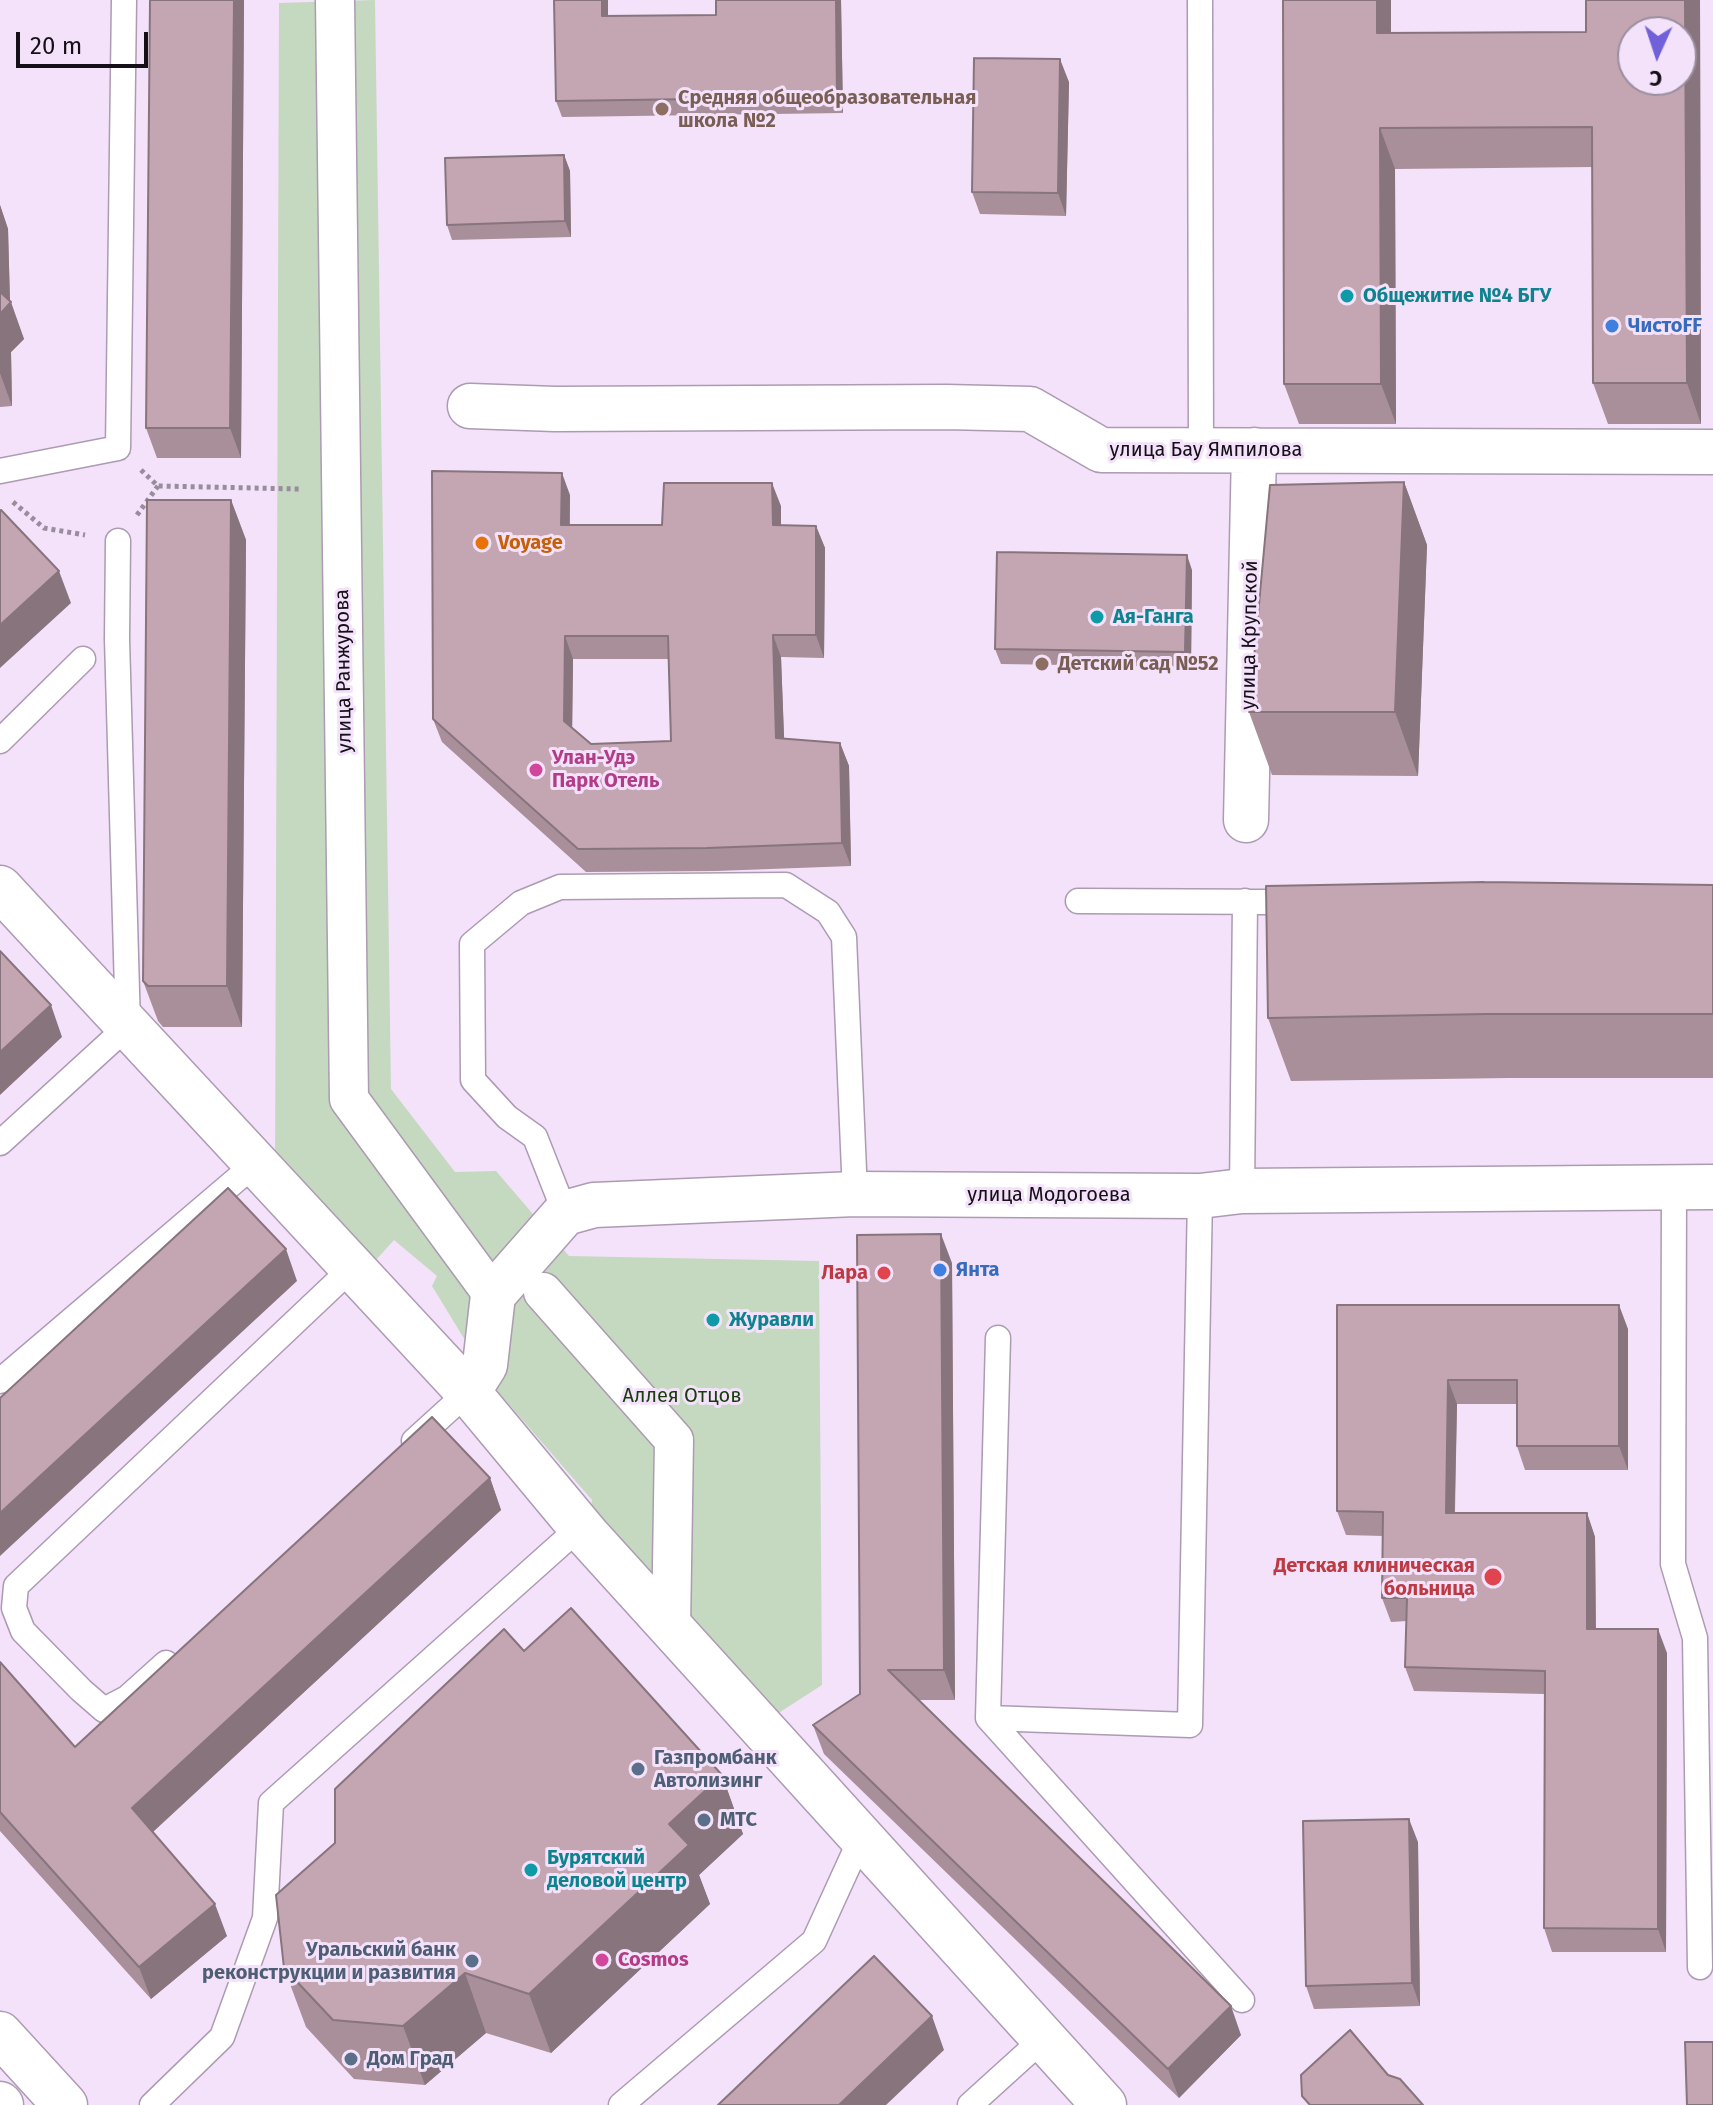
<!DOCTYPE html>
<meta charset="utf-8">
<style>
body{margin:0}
#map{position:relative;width:1713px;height:2105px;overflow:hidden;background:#f3e2fa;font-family:"Fira Sans",sans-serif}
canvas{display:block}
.north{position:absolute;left:1617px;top:16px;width:80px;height:80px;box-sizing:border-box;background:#f3e2fa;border:2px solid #9a8e9f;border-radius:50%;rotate:183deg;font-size:22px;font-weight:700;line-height:32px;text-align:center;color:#150f17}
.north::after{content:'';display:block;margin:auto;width:28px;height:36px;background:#7061db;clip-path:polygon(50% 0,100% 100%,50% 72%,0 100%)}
.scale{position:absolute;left:16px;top:32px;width:132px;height:36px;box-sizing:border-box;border:4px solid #150f17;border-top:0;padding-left:10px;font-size:24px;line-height:28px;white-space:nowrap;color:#150f17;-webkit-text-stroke:6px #f3e2fa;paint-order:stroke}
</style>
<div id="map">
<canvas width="1713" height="2105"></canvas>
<div class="north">С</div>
<div class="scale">20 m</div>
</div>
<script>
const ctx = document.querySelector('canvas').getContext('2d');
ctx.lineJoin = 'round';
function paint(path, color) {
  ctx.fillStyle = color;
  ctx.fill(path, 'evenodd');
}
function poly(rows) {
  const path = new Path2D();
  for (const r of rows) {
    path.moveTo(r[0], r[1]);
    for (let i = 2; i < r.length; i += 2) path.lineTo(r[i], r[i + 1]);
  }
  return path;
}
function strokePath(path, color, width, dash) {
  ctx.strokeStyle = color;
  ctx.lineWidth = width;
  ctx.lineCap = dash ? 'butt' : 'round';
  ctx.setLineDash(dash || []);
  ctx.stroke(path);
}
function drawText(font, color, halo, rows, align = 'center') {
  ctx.font = font + ' "Fira Sans",sans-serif';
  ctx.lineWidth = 6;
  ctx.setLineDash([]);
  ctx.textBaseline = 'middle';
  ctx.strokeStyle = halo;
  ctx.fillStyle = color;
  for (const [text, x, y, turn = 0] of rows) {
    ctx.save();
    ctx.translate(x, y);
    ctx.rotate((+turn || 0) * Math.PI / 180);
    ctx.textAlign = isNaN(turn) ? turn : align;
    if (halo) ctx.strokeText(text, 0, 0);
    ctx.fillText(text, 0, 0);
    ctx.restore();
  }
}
const green = poly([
 [375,0,391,1089,455,1172,496,1171,569,1256,819,1261,822,1685,760,1725,587,1535,592,1500,493,1386,432,1286,437,1276,394,1240,375,1261,275,1175,279,3]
]);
const path = poly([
 [141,470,158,486,300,489],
 [13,502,44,528,85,535],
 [137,515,158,486]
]);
const service = poly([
 [1200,0,1201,449],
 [0,471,118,448,124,0],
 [0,741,83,659],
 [1078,901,1299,902],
 [0,1143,128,1026,117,639,118,541],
 [1674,1187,1673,1564,1695,1638,1700,1967],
 [1242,1191,1245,901],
 [565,1213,535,1137,507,1117,473,1080,472,944,521,903,560,887,786,885,828,912,844,937,855,1194],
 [998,1338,988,1718,1242,2000],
 [0,1381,256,1163],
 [414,1441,468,1392],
 [166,1663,127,1698,104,1710,81,1690,23,1631,14,1608,16,1586,352,1268],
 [988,1718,1190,1725,1200,1196],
 [152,2105,222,2037,265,1918,271,1803,580,1527],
 [621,2105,814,1941,861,1838],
 [970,2105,1044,2038]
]);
const pedestrian = poly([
 [335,0,349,1099,493,1295],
 [543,1292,674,1440,671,1628]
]);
const minor = poly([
 [470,406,555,409,946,407,1030,409,1101,450,1713,452],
 [1246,820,1254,450],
 [0,888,468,1392,485,1365,493,1295,565,1213,594,1205,855,1194,1200,1196,1242,1191,1713,1187],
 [468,1392,587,1535,1104,2105]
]);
const primary = poly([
 [0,2034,65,2105],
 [0,2104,1,2105]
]);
const wall = poly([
 [150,0,244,0,241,458,157,458,146,428],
 [554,0,608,0,608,16,716,15,716,0,841,0,843,113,562,117,556,101],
 [1391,0,1391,33,1586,32,1586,0,1700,0,1701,424,1608,424,1593,383,1592,167,1395,169,1396,424,1299,424,1284,384],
 [1069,82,1066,216,980,214,972,192],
 [564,155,570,171,571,237,452,240,447,225],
 [0,205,8,229,10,302,24,339,11,352,12,406,0,407],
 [1404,482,1427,545,1418,776,1272,775,1249,712],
 [570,495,570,525,662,525,781,506,781,525,816,526,825,548,824,658,781,657,784,739,840,743,849,766,851,866,716,871,586,872,442,742,433,719],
 [573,659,669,659,671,741,591,744,572,728],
 [231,500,246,540,242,1027,163,1027,158,1021,143,981],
 [1192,570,1191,667,1001,664,995,649],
 [1713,885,1713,1078,1509,1078,1291,1081,1268,1018],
 [952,1263,955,1700,918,1700,1241,2035,1179,2098,824,1754,813,1725,860,1694],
 [1337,1305,1628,1329,1628,1470,1525,1470,1517,1446,1517,1404,1457,1404,1455,1513,1587,1513,1595,1537,1596,1629,1667,1653,1666,1952,1552,1952,1544,1928,1544,1694,1414,1691,1405,1667,1407,1621,1391,1622,1382,1598,1383,1536,1346,1535,1337,1511],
 [490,1478,501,1510,153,1832,227,1936,151,1999,0,1831,0,1662,75,1747],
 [524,1651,722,1775,743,1834,699,1875,710,1904,551,2053,486,2033,425,2085,354,2079,306,2027,284,1968,335,1843],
 [1418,1842,1420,2006,1314,2009,1306,1986]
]);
const shadedWall = poly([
 [234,0,244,0,241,458,230,428],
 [602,0,608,0,608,32,602,16],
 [836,0,841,0,843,113,837,97],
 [1377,0,1391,0,1391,73,1377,33],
 [1685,0,1700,0,1701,424,1687,383],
 [1060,59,1069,82,1066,216,1058,193],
 [1380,128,1395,169,1396,424,1381,384],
 [564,155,570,171,571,237,565,221],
 [0,205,8,229,10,303,11,302,24,339,11,352,12,406,0,373],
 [562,473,570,495,569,548,561,525],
 [1404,482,1427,545,1418,776,1395,712],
 [772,483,781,506,781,548,773,525],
 [231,500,246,540,242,1027,227,986],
 [816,526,825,548,824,658,816,635],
 [1187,555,1192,570,1191,667,1185,652],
 [59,571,71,603,0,668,0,625],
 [773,635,781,657,785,761,776,738],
 [565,636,573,659,572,744,564,721],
 [840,743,849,766,851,866,842,843],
 [51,1005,62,1037,0,1095,0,1052],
 [941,1234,952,1263,955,1700,944,1670],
 [286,1249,297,1281,0,1556,0,1513],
 [1619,1305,1628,1329,1628,1470,1619,1446],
 [1448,1380,1457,1404,1454,1537,1446,1513],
 [490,1478,501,1510,144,1840,132,1808],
 [1587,1513,1595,1537,1596,1653,1587,1629],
 [1658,1629,1667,1653,1666,1952,1658,1929],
 [722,1775,743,1834,699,1875,710,1904,551,2053,529,1994,669,1824],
 [1409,1819,1418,1842,1420,2006,1412,1983],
 [215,1904,227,1936,151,1999,139,1967],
 [465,1973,486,2033,425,2085,403,2026],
 [1231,2006,1241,2035,1179,2098,1168,2069],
 [932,2016,944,2050,886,2105,839,2105]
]);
const building = poly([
 [150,0,234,0,230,428,146,428,150,0],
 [554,0,602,0,602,16,716,15,716,0,836,0,837,97,556,101,554,0],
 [1283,0,1377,0,1377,33,1586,32,1586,0,1685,0,1687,383,1593,383,1592,127,1380,128,1381,384,1284,384,1283,0],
 [1633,32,1681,32,1681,80,1633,80,1633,32],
 [974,58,1060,59,1058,193,972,192,974,58],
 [564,155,565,221,447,225,445,158,564,155],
 [0,292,11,302,0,314,0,292],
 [432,471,562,473,561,525,662,525,664,483,772,483,773,525,816,526,816,635,773,635,776,738,840,743,842,843,707,848,578,849,433,719,432,471],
 [565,636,668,636,671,741,591,744,564,721,565,636],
 [1404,482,1395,712,1249,712,1270,485,1404,482],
 [147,500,231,500,227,986,148,986,143,981,147,500],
 [1,510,59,571,0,625,0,511,1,510],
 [997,552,1187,555,1185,652,995,649,997,552],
 [1484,882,1713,885,1713,1014,1486,1014,1268,1018,1266,886,1484,882],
 [0,951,51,1005,0,1052,0,951],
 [228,1188,286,1249,0,1513,0,1398,228,1188],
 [941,1234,944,1670,888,1670,1231,2006,1168,2069,813,1725,860,1694,857,1235,941,1234],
 [1337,1305,1619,1305,1619,1446,1517,1446,1517,1380,1448,1380,1446,1513,1587,1513,1587,1629,1658,1629,1658,1929,1544,1928,1545,1671,1405,1667,1407,1598,1382,1598,1383,1512,1337,1511,1337,1305],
 [432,1417,490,1478,132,1808,215,1904,139,1967,0,1812,0,1662,75,1747,432,1417],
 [571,1608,722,1775,669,1824,689,1845,529,1994,465,1973,403,2026,333,2020,284,1968,276,1895,335,1843,335,1789,504,1629,524,1651,571,1608],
 [1409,1819,1412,1983,1306,1986,1303,1821,1409,1819],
 [874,1956,932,2016,839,2105,718,2105,874,1956],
 [1350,2030,1388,2075,1400,2079,1423,2105,1310,2105,1302,2096,1301,2075,1350,2030],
 [1685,2042,1713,2042,1713,2105,1687,2105,1685,2042]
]);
const markers = [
 [662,109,8,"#8d6e63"],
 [1347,296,8,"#0f9aa8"],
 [1612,326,8,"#3f7fe0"],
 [482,543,8,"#e8710a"],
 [1097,617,8,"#0f9aa8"],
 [1042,664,8,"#8d6e63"],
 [536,770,8,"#d1479c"],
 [940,1270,8,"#3f7fe0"],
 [884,1273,8,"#e0444e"],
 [713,1320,8,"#0f9aa8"],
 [1493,1577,10,"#e0444e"],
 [638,1769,8,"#5c6f8a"],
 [704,1820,8,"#5c6f8a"],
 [531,1870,8,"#0f9aa8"],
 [602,1960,8,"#d1479c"],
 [472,1961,8,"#5c6f8a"],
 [351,2059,8,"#5c6f8a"]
];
const educationNames = [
 ["Средняя общеобразовательная",678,98],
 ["школа №2",678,121],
 ["Детский сад №52",1058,664]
];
const cultureNames = [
 ["Общежитие №4 БГУ",1363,296],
 ["Ая-Ганга",1113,617],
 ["Журавли",729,1320],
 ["Бурятский",547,1858],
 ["деловой центр",547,1881]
];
const shopNames = [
 ["ЧистоFF",1628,326],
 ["Янта",956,1270]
];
const streetNames = [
 ["улица Бау Ямпилова",1206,450],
 ["улица Крупской",1250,635,-89],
 ["улица Ранжурова",344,671,-91],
 ["улица Модогоева",1049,1195]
];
const foodNames = [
 ["Voyage",498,543]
];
const hotelNames = [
 ["Улан-Удэ",552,758],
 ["Парк Отель",552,781],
 ["Cosmos",618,1960]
];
const healthNames = [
 ["Лара",868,1273],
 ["Детская клиническая",1475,1566],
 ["больница",1475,1589]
];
const parkNames = [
 ["Аллея Отцов",682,1396]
];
const serviceNames = [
 ["Газпромбанк",654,1758],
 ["Автолизинг",654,1781],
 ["МТС",720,1820],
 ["Уральский банк",456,1950,"right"],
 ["реконструкции и развития",456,1973,"right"],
 ["Дом Град",367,2059]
];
paint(green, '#c5d9c0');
strokePath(service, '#ac9bb2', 27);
strokePath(pedestrian, '#ac9bb2', 41);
strokePath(minor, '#ac9bb2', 47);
strokePath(primary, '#ac9bb2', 47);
strokePath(path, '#988c9d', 5, [4, 4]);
strokePath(service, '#fff', 24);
strokePath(pedestrian, '#fff', 38);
strokePath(minor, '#fff', 44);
strokePath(primary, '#fff', 44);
paint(wall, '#a88f99');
paint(shadedWall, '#88747d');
paint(building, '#c3a6b2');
strokePath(building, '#88747d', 2);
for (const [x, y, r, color] of markers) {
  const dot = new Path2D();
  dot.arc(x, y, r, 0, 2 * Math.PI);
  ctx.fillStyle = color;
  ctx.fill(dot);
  strokePath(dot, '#f3e2fa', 3);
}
drawText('bold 20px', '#785e54', '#f3e2fa', educationNames, 'left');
drawText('bold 20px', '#0d838f', '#f3e2fa', cultureNames, 'left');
drawText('bold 20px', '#366cbe', '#f3e2fa', shopNames, 'left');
drawText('20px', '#150f17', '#f3e2fa', streetNames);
drawText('bold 20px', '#c56008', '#f3e2fa', foodNames, 'left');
drawText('bold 20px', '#b23c85', '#f3e2fa', hotelNames, 'left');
drawText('bold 20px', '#be3a42', '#f3e2fa', healthNames, 'right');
drawText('20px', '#183d0c', '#f3e2fa', parkNames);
drawText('bold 20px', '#4e5e75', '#f3e2fa', serviceNames, 'left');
</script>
